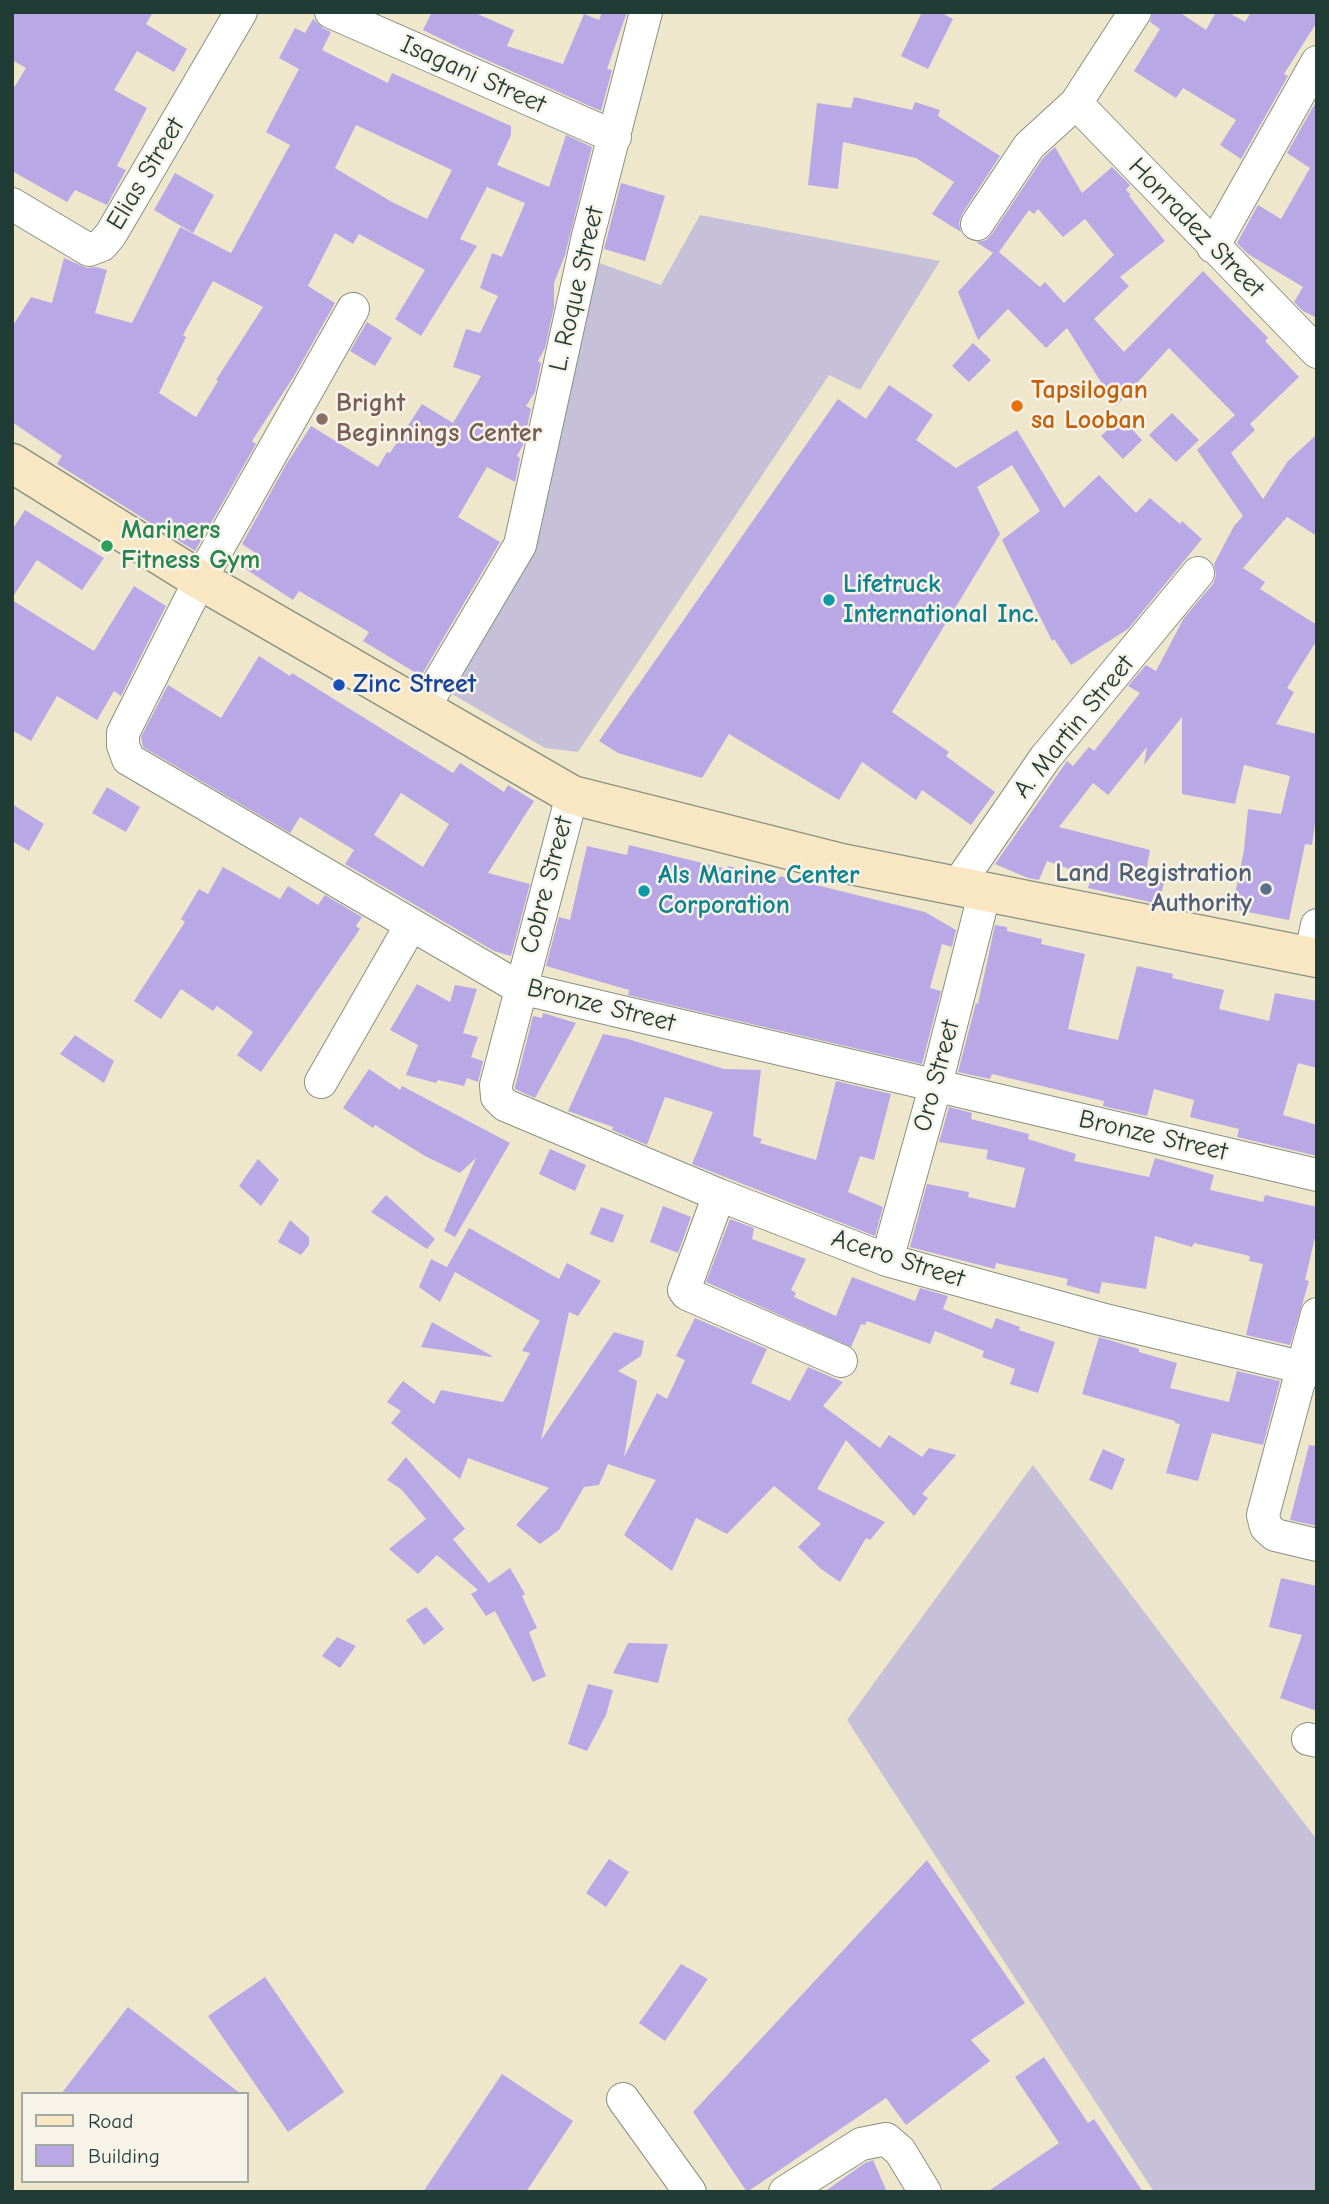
<!DOCTYPE html>
<style>
body{margin:0}
#map{position:relative;width:1329px;height:2204px;overflow:hidden;background:#efe7cc;font-family:"Comic Neue",sans-serif}
canvas{display:block}
.frame{position:absolute;inset:0;border:14px solid #1f3d34;pointer-events:none}
.legend{position:absolute;left:21px;top:2092px;width:228px;height:91px;box-sizing:border-box;background:#f7f3e8;border:2px solid #a1aaa0;margin:0;padding:9px 12px;list-style:none;font-size:21px;color:#1f3d34}
.legend li{display:flex;align-items:center;gap:14px;height:35px}
.legend b{width:35px;border:2px solid #a1aaa0}
</style>
<div id="map">
<canvas width="1329" height="2204"></canvas>
<div class="frame"></div>
<ul class="legend">
<li><b style="height:9px;background:#f9e7c3"></b>Road</li>
<li><b style="height:19px;background:#baa8e6"></b>Building</li>
</ul>
</div>
<script>
const ctx = document.querySelector('canvas').getContext('2d');
ctx.lineJoin = 'round';
function paint(path, color) {
  ctx.fillStyle = color;
  ctx.fill(path, 'evenodd');
}
function poly(rows) {
  const path = new Path2D();
  for (const r of rows) {
    path.moveTo(r[0], r[1]);
    for (let i = 2; i < r.length; i += 2) path.lineTo(r[i], r[i + 1]);
  }
  return path;
}
function strokePath(path, color, width, dash) {
  ctx.strokeStyle = color;
  ctx.lineWidth = width;
  ctx.lineCap = dash ? 'butt' : 'round';
  ctx.setLineDash(dash || []);
  ctx.stroke(path);
}
function drawText(font, color, halo, rows, align = 'center') {
  ctx.font = font + ' "Comic Neue",sans-serif';
  ctx.lineWidth = 5;
  ctx.setLineDash([]);
  ctx.textBaseline = 'middle';
  ctx.strokeStyle = halo;
  ctx.fillStyle = color;
  for (const [text, x, y, turn = 0] of rows) {
    ctx.save();
    ctx.translate(x, y);
    ctx.rotate((+turn || 0) * Math.PI / 180);
    ctx.textAlign = isNaN(turn) ? turn : align;
    if (halo) ctx.strokeText(text, 0, 0);
    ctx.fillText(text, 0, 0);
    ctx.restore();
  }
}
const industrial = poly([
 [700,215,940,261,860,390,829,375,578,752,545,748,445,690,541,522,591,260,661,285],
 [1033,1465,1317,1840,1317,2192,1154,2192,847,1720]
]);
const building = poly([
 [12,12,153,12,146,24,187,49,174,72,137,51,114,90,147,108,117,166,126,170,107,205,75,190,67,202,12,171,12,91,26,68,12,60],
 [432,12,473,12,514,30,507,46,563,64,584,14,599,20,602,12,627,12,607,69,612,70,601,111,462,49,423,30],
 [922,12,940,12,953,19,928,69,901,56],
 [1153,12,1179,12,1206,30,1216,12,1228,12,1245,22,1251,12,1317,12,1317,22,1284,74,1288,76,1241,159,1220,145,1236,120,1183,88,1176,98,1134,71,1160,29,1150,22],
 [313,19,323,28,331,32,322,50,388,83,392,73,511,126,511,135,497,165,549,187,566,135,592,147,565,255,554,283,554,307,545,348,538,361,541,363,535,392,526,406,531,409,523,445,517,456,520,458,515,482,487,467,458,517,500,542,421,676,363,641,369,632,299,591,293,600,244,568,254,552,242,544,287,463,311,426,378,467,387,452,390,453,422,404,453,423,481,376,453,367,466,329,480,333,498,296,480,288,492,253,502,257,525,203,487,187,460,239,477,246,421,336,395,319,425,270,359,234,353,244,335,233,308,286,335,303,294,376,252,441,256,444,195,551,57,464,62,456,12,422,12,327,31,297,52,303,64,258,87,268,96,267,107,270,95,313,132,323,180,227,231,253,290,145,266,132,299,69,279,58,295,28,305,33],
 [356,125,452,170,427,219,392,202,335,168],
 [213,281,263,307,216,380,218,381,196,417,159,393,186,337,183,335],
 [854,97,912,110,915,102,940,110,938,116,1000,156,962,214,959,223,961,232,932,214,954,182,916,158,843,142,838,189,808,185,817,103,851,108],
 [1317,100,1317,318,1303,311,1294,302,1303,287,1248,254,1237,243,1258,205,1281,219,1310,168,1287,153],
 [1055,147,1082,193,1112,167,1130,185,1126,190,1131,195,1129,196,1165,241,1120,277,1129,286,1094,319,1124,352,1203,271,1268,338,1265,341,1299,377,1250,424,1255,430,1231,453,1263,499,1288,461,1317,434,1317,536,1287,517,1243,568,1265,582,1260,589,1317,625,1317,640,1287,688,1294,692,1276,724,1317,734,1317,810,1312,845,1305,844,1289,920,1232,909,1244,850,1248,809,1281,814,1290,776,1244,765,1235,804,1182,794,1182,717,1144,765,1147,747,1108,795,1093,783,1059,827,1150,850,1145,878,1164,882,1159,904,1088,888,1092,877,1047,861,1039,880,1028,878,995,864,1067,761,1073,766,1089,747,1094,751,1140,693,1128,686,1146,665,1156,671,1184,618,1213,584,1216,575,1214,564,1234,526,1243,516,1197,450,1235,415,1169,348,1116,406,1067,328,1046,348,1008,309,978,340,958,292,993,253,976,242,986,240,992,234,1043,158],
 [1038,209,1063,237,1085,219,1114,255,1064,303,1045,282,1040,287,999,252,1029,210,1034,214],
 [175,173,214,195,193,233,154,210],
 [621,183,665,196,645,261,604,249],
 [367,322,392,338,375,366,350,351],
 [973,343,991,360,969,382,952,366],
 [889,385,933,415,916,440,956,468,1017,430,1064,508,1099,475,1136,513,1150,498,1180,524,1182,521,1202,539,1128,629,1071,665,1054,639,1052,641,1002,540,1040,511,1012,465,977,487,1000,534,892,712,949,752,946,756,995,792,971,825,922,790,916,800,862,762,839,800,729,734,702,778,618,753,599,741,838,399,866,419],
 [1172,413,1199,440,1176,462,1149,435],
 [1121,417,1142,440,1123,459,1101,436],
 [25,510,104,558,82,590,37,560,12,598,12,530],
 [134,586,166,606,121,696,114,691,97,720,57,696,31,741,12,730,12,600,94,651],
 [259,656,290,676,292,673,453,773,460,763,504,792,508,785,534,801,488,873,530,884,511,956,494,951,345,864,354,850,300,817,290,833,143,747,141,737,168,685,221,718],
 [401,793,449,824,423,867,374,835],
 [107,787,140,807,126,832,92,813],
 [12,804,44,824,29,851,12,841],
 [629,845,727,869,728,866,780,878,780,876,925,912,956,930,952,947,942,944,930,988,941,991,922,1064,628,995,629,990,546,966,559,917,570,920,587,846,627,855],
 [223,867,280,899,288,886,318,905,325,895,362,917,356,926,360,929,261,1072,237,1055,253,1032,217,1006,213,1011,181,989,161,1019,134,1001,185,922,181,919,199,889,208,894],
 [995,925,1007,927,1007,931,1042,939,1041,944,1085,954,1068,1029,1118,1040,1137,966,1173,974,1172,978,1224,990,1219,1009,1269,1021,1275,993,1317,1001,1317,1068,1298,1063,1283,1115,1317,1125,1317,1156,1237,1137,1239,1129,1190,1117,1194,1100,1154,1089,1147,1116,1103,1106,1104,1101,992,1074,990,1079,958,1072,976,1003,978,1004],
 [417,984,450,1002,455,985,477,989,463,1033,478,1037,471,1057,483,1061,478,1082,467,1078,464,1086,438,1080,436,1083,406,1075,418,1045,390,1030],
 [543,1013,576,1023,535,1098,515,1089,515,1087,533,1016,542,1018],
 [603,1034,628,1039,724,1069,761,1070,753,1136,762,1139,760,1143,816,1160,836,1081,891,1094,874,1160,860,1156,848,1192,883,1207,875,1236,692,1164,713,1112,665,1097,647,1145,612,1130,613,1127,568,1111],
 [75,1035,114,1061,104,1083,60,1054],
 [369,1069,400,1090,402,1086,510,1143,455,1237,444,1231,476,1158,460,1173,425,1156,375,1125,373,1128,343,1108],
 [949,1107,972,1113,971,1119,1029,1134,1028,1139,1076,1154,1074,1161,1149,1177,1155,1158,1214,1175,1210,1190,1263,1202,1265,1195,1317,1207,1317,1229,1305,1280,1309,1281,1290,1345,1246,1335,1263,1264,1249,1261,1250,1256,1194,1243,1192,1247,1155,1236,1146,1289,1102,1282,1099,1294,1066,1285,1068,1279,996,1263,995,1269,910,1247,927,1184,969,1192,968,1197,1015,1208,1025,1168,986,1159,988,1150,939,1142],
 [550,1149,586,1165,575,1191,539,1174],
 [258,1159,279,1180,261,1206,239,1186],
 [386,1195,435,1239,427,1249,371,1212],
 [663,1206,691,1217,678,1253,650,1242],
 [601,1207,624,1215,613,1243,590,1234],
 [730,1219,754,1228,752,1239,806,1259,791,1290,796,1293,794,1297,836,1316,852,1277,915,1301,920,1288,948,1296,943,1309,992,1329,996,1318,1020,1327,1019,1330,1055,1342,1038,1393,1010,1384,1015,1369,982,1357,984,1351,935,1331,930,1344,867,1321,865,1325,861,1324,851,1347,706,1282],
 [290,1220,309,1237,309,1245,301,1255,278,1242],
 [469,1228,559,1279,567,1263,601,1281,578,1316,569,1312,541,1440,614,1332,644,1341,641,1356,618,1371,637,1381,624,1457,657,1393,667,1399,685,1360,676,1356,695,1318,767,1349,751,1383,790,1401,808,1367,843,1382,823,1406,880,1448,889,1435,922,1457,929,1448,956,1455,922,1494,928,1498,914,1516,846,1440,817,1489,885,1522,870,1540,866,1538,840,1582,821,1569,798,1547,821,1524,774,1486,727,1534,696,1518,672,1571,624,1535,656,1480,608,1464,599,1485,584,1487,559,1530,540,1544,516,1525,549,1488,468,1458,460,1479,391,1423,401,1411,387,1402,403,1381,434,1404,441,1390,503,1402,530,1353,522,1351,540,1321,455,1272,440,1302,419,1287,431,1259,447,1267],
 [432,1322,492,1356,492,1357,421,1347],
 [1099,1337,1139,1349,1139,1352,1177,1363,1170,1388,1229,1402,1237,1371,1280,1381,1263,1445,1212,1433,1198,1481,1166,1473,1180,1424,1175,1423,1175,1421,1082,1394],
 [1309,1445,1317,1446,1317,1526,1290,1520],
 [1103,1449,1125,1459,1112,1490,1089,1480],
 [406,1457,465,1529,453,1539,489,1583,510,1568,525,1594,522,1596,537,1628,529,1632,546,1676,533,1682,495,1611,486,1616,471,1594,478,1590,437,1555,418,1574,389,1549,426,1519,401,1489,387,1480],
 [1281,1578,1317,1586,1317,1711,1280,1698,1302,1635,1269,1627],
 [426,1607,444,1629,424,1645,406,1620],
 [337,1637,356,1646,340,1668,322,1656],
 [628,1643,668,1644,658,1683,613,1673],
 [588,1684,613,1690,606,1715,587,1751,568,1744],
 [609,1859,629,1872,606,1907,586,1893],
 [927,1860,1025,2003,971,2040,990,2061,906,2125,886,2098,747,2192,693,2112],
 [681,1964,708,1979,665,2041,639,2023],
 [265,1977,344,2092,288,2132,208,2016],
 [128,2007,241,2094,61,2094],
 [1044,2057,1088,2123,1094,2119,1143,2192,987,2192,1059,2143,1015,2077],
 [502,2074,573,2121,526,2192,423,2192],
 [873,2160,887,2192,824,2192,865,2163]
]);
const street = poly([
 [331,12,615,137],
 [1076,103,1317,352],
 [12,204,89,250,102,245,111,234,241,12],
 [977,224,1029,146,1076,103,1135,12],
 [1213,247,1317,62],
 [353,309,200,580,123,733,123,745,128,759,520,988,1317,1175],
 [423,709,520,545,588,236,646,12],
 [572,795,496,1085,497,1097,505,1105,719,1195,887,1260,1101,1319,1317,1371],
 [957,886,1045,758,1198,573],
 [1310,957,1317,925],
 [321,1082,411,925],
 [719,1195,684,1290,687,1294,841,1361],
 [887,1260,936,1084,985,891],
 [1317,1314,1263,1515,1266,1527,1275,1535,1317,1545],
 [1308,1739,1317,1741],
 [623,2099,690,2192],
 [785,2192,861,2144,886,2139,900,2151,925,2192]
]);
const secondary = poly([
 [12,463,200,580,572,795,841,863,1317,958]
]);
const markers = [
 [1017,406,7,"#e8710a"],
 [322,419,7,"#8d6e63"],
 [107,546,7,"#2e9e5b"],
 [829,600,7,"#0f9aa8"],
 [339,685,7,"#1a4fb4"],
 [1266,889,7,"#5c6f8a"],
 [644,891,7,"#0f9aa8"]
];
const streetNames = [
 ["Isagani Street",473,75,24],
 ["Elias Street",146,174,-59],
 ["Honradez Street",1196,228,46],
 ["L. Roque Street",577,289,-77],
 ["A. Martin Street",1074,727,-51],
 ["Cobre Street",547,885,-75],
 ["Bronze Street",601,1006,14],
 ["Oro Street",937,1076,-75],
 ["Bronze Street",1153,1136,13],
 ["Acero Street",898,1259,18]
];
const foodNames = [
 ["Tapsilogan",1031,391],
 ["sa Looban",1031,421]
];
const educationNames = [
 ["Bright",336,404],
 ["Beginnings Center",336,434]
];
const leisureNames = [
 ["Mariners",121,531],
 ["Fitness Gym",121,561]
];
const cultureNames = [
 ["Lifetruck",843,585],
 ["International Inc.",843,615],
 ["Als Marine Center",658,876],
 ["Corporation",658,906]
];
const transitNames = [
 ["Zinc Street",353,685]
];
const serviceNames = [
 ["Land Registration",1252,874],
 ["Authority",1252,904]
];
paint(industrial, '#c7c0d9');
paint(building, '#baa8e6');
strokePath(street, '#879280', 34);
strokePath(secondary, '#879280', 41);
strokePath(street, '#fff', 32);
strokePath(secondary, '#f9e7c3', 38);
for (const [x, y, r, color] of markers) {
  const dot = new Path2D();
  dot.arc(x, y, r, 0, 2 * Math.PI);
  ctx.fillStyle = color;
  ctx.fill(dot);
  strokePath(dot, '#f7f3e8', 2.5);
}
drawText('26px', '#1f3d34', '#f7f3e8', streetNames);
drawText('bold 26px', '#c56008', '#f7f3e8', foodNames, 'left');
drawText('bold 26px', '#785e54', '#f7f3e8', educationNames, 'left');
drawText('bold 26px', '#27864d', '#f7f3e8', leisureNames, 'left');
drawText('bold 26px', '#0d838f', '#f7f3e8', cultureNames, 'left');
drawText('bold 26px', '#164399', '#f7f3e8', transitNames, 'left');
drawText('bold 26px', '#4e5e75', '#f7f3e8', serviceNames, 'right');
</script>
